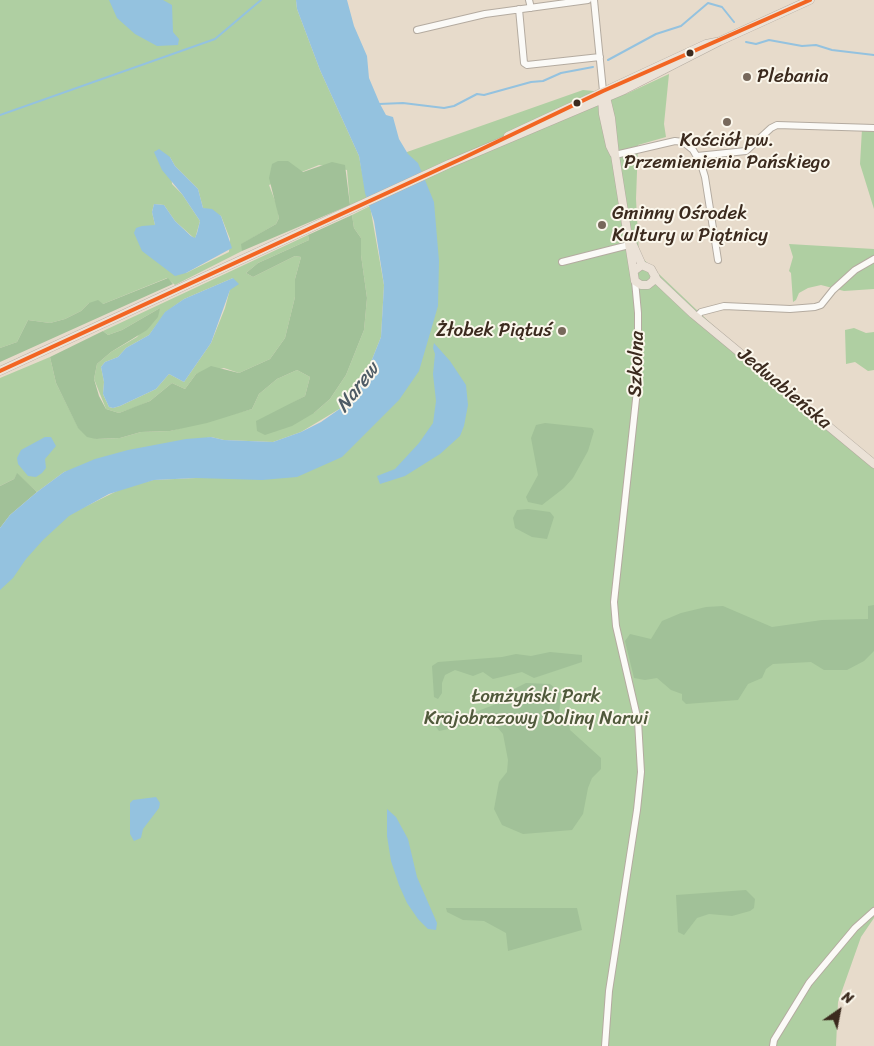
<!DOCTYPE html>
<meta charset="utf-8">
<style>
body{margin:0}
#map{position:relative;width:874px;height:1046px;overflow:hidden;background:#e7dbcb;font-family:Sriracha,sans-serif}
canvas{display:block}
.north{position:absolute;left:814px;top:986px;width:50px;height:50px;-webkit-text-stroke:4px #fbf7ec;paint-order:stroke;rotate:33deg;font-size:14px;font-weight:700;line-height:20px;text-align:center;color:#3b2a1e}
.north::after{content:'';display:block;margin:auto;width:18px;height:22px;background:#3b2a1e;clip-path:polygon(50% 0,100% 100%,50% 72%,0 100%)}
</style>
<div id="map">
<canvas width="874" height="1046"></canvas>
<div class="north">N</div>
</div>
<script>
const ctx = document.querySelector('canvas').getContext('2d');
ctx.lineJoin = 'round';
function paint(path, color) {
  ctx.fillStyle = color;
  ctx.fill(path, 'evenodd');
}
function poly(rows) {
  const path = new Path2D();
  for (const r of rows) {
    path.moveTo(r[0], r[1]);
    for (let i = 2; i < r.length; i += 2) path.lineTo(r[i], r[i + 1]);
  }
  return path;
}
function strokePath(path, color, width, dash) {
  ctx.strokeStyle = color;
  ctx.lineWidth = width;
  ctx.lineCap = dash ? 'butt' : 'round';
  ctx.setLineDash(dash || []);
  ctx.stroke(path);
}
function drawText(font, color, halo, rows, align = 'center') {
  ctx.font = font + ' Sriracha,sans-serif';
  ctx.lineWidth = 4;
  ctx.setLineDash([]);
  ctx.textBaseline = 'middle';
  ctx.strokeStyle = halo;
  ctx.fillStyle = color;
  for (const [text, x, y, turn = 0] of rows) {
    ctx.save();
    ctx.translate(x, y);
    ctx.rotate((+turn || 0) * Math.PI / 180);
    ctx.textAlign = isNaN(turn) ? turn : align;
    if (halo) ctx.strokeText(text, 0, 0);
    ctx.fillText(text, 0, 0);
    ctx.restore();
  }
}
const green = poly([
 [0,0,296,0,297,9,320,70,359,156,367,198,350,205,347,170,319,165,269,185,277,206,279,218,276,224,242,244,242,251,175,285,167,278,103,304,89,303,81,311,65,319,50,323,28,320,17,342,0,348],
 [170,157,175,166,198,189,203,208,221,216,230,239,229,252,186,273,155,225,152,212,154,204,164,205,175,221,195,239,200,221,182,194,172,184],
 [669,74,664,124,666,137,638,145,636,199,639,255,781,390,874,467,874,918,861,937,838,1002,836,1046,0,1046,0,567,34,532,123,488,153,480,196,478,313,453,411,339,407,152,583,90,626,94],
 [862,129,874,130,874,209,860,164],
 [370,206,384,285,381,337,363,382,341,408,301,432,273,442,224,440,211,437,64,472,37,492,17,474,14,479,0,486,0,378,50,357,56,383,78,427,96,439,120,438,141,432,170,431,252,409,259,394,277,379,297,370,310,377,305,396,287,406,314,413,330,399,346,375,364,330,367,298,361,255,361,238,354,228,352,215],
 [308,235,309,240,258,263,246,273,253,277,295,256,301,257,295,279,295,297,285,338,270,359,239,373,224,368,196,374,185,389,172,383,150,401,136,407,119,413,106,409,94,379,97,364,111,352,137,337,160,308,122,330,108,335,103,331],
 [233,278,225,308,211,343,184,382,169,374,156,389,120,406,113,408,109,407,103,394,104,382,101,367,105,362,118,357,126,348,149,335,166,312,184,299],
 [789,244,874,249,874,289,844,291,821,285,808,288,799,293,796,300,793,302,791,273,789,271,793,257],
 [854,328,866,333,874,332,874,370,868,371,855,362,846,364,845,330]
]);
const forest = poly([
 [278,161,288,161,303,172,332,162,345,165,350,205,242,251,241,244,276,224,279,218,269,178,272,164],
 [352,215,354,228,361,238,361,255,367,298,364,330,346,375,330,399,314,413,292,426,265,435,257,431,256,421,305,396,310,377,297,370,277,379,259,394,252,409,207,423,170,431,141,432,120,438,96,439,87,437,78,428,56,383,50,357,103,331,108,335,122,330,160,308,158,317,147,330,111,352,97,364,94,379,99,396,106,409,119,413,150,401,172,383,185,389,196,374,211,366,239,373,270,359,285,338,295,297,295,279,301,257,295,256,253,277,246,273,258,263,309,240,308,235],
 [168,278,173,284,0,362,0,348,17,342,28,320,50,323,65,319,81,311,89,303,98,300,103,304],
 [545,423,592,428,594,431,588,451,573,478,564,488,542,505,528,502,526,497,538,475,531,438,536,425],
 [17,473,37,492,10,515,0,528,0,486,14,479],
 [528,509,550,512,554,517,547,539,532,537,515,528,513,518,517,510],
 [874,605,874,651,864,661,847,670,824,670,811,662,773,664,766,669,762,678,748,684,738,700,686,704,682,700,682,694,671,690,657,678,645,680,634,678,625,641,630,634,651,639,662,621,681,613,706,607,723,606,772,627,822,620,868,619,868,606],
 [550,652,582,655,582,662,534,678,522,672,493,679,483,672,473,676,455,670,445,675,442,683,442,693,438,699,434,697,432,666,438,662,502,657,516,654,531,656],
 [526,683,550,684,561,693,559,714,569,721,570,730,601,758,601,769,592,778,588,788,583,814,572,830,523,834,502,825,494,809,499,782,507,772,508,760,503,734,498,728,486,724,467,725,439,731,434,724,439,712,447,711,463,715,478,711,501,702,514,689],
 [746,890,755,899,754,908,750,911,732,916,709,914,697,918,684,935,678,932,676,895],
 [446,908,577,908,582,930,508,951,506,933,484,921,463,920,447,912]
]);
const water = poly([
 [109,0,163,0,172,5,173,32,179,39,178,45,157,46,135,34,117,18],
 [296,0,347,0,354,26,367,56,369,78,380,104,386,115,393,117,399,139,408,154,418,163,434,202,439,261,438,306,419,371,399,400,342,457,297,477,262,480,196,478,154,480,109,494,69,516,43,540,26,559,13,578,0,590,0,528,10,515,37,492,64,472,95,459,128,450,186,439,211,437,224,440,273,442,301,432,321,422,341,408,363,382,381,337,384,285,374,221,365,193,359,156,320,70,297,9],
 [159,149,170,157,175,166,198,189,203,208,212,209,221,216,232,248,186,273,175,276,142,251,134,233,136,228,142,226,155,225,152,212,154,204,164,205,175,221,191,236,195,238,197,233,200,221,182,194,162,170,154,152],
 [233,278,239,284,230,290,211,343,184,382,169,374,156,389,120,406,113,408,109,407,103,394,104,382,101,367,105,362,118,357,126,348,149,335,165,312,184,299],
 [434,343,450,361,466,385,468,405,464,426,460,436,440,454,405,476,380,484,377,476,395,469,419,443,433,423,436,401,433,374,435,354,433,348],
 [45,437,51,437,56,446,45,459,46,468,42,473,36,477,28,476,18,464,17,458,21,450],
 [156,797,160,803,159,808,143,829,141,838,134,841,130,834,130,803,133,800],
 [387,809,396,817,408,839,417,877,437,923,436,930,428,929,418,919,407,903,399,885,391,861,387,836]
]);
const stream = poly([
 [746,42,756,44,769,40,802,46,816,45,832,50,874,55],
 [608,60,656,34,681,26,708,3,722,7,734,22],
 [379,104,403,103,444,108,454,106,477,94,484,95,531,82,543,81,561,73,593,67],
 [0,115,215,39,261,0]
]);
const minor = poly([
 [529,0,531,8],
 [594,0,603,91],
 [519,9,524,63,527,65,600,57],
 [417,30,485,14,588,0],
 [615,155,675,141,683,142,693,150,701,164,705,177,718,260],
 [697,156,746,151,771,128,777,125,874,128],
 [562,262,629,245],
 [696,317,701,312,724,306,790,309,815,307,821,305,833,290,855,270,874,259],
 [605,1046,609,991,637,810,641,772,638,721,616,626,614,602,638,381,638,313,635,281],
 [773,1046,774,1040,809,983,855,928,874,911]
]);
const major = poly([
 [605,93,611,118,615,155,635,281,641,285,648,285,653,281,655,276],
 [602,97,603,114,610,146,614,154],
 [508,136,706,44,716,42],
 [633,245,642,265],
 [635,270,642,265,651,269,657,280,693,314,874,464],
 [0,371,449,164,624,90,720,41,810,0]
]);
const bus1 = poly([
 [0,371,461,159,603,91,810,0]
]);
const markers = [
 [690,53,4.5,"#3b2a1e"],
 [747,77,5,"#77685b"],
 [577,103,4.5,"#3b2a1e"],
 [727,122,5,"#77685b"],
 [602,225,5,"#77685b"],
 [562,331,5,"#77685b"]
];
const poiNames = [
 ["Plebania",757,77],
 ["Kościół pw.",727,141,"center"],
 ["Przemienienia Pańskiego",727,163,"center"],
 ["Gminny Ośrodek",612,214],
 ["Kultury w Piątnicy",612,236],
 ["Żłobek Piątuś",552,331,"right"]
];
const streetNames = [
 ["Szkolna",637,364,-88],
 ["Jedwabieńska",784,389,40]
];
const parkNames = [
 ["Łomżyński Park",536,697],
 ["Krajobrazowy Doliny Narwi",536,719]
];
const waterNames = [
 ["Narew",358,388,-52]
];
paint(green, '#afcfa2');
paint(forest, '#a1c198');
paint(water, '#94c2df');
strokePath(stream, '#94c2df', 2);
strokePath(minor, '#b4aba0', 8);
strokePath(major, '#b4aba0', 9);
strokePath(minor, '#fbfaf7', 6);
strokePath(major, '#ebe2d7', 8);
strokePath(bus1, '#f26522', 4);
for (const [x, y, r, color] of markers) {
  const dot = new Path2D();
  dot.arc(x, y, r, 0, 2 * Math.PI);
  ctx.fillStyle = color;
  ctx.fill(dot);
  strokePath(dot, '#fbf7ec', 2);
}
drawText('19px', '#3b2a1e', '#fbf7ec', poiNames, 'left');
drawText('19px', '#3b2a1e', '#fbf7ec', streetNames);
drawText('19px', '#50593b', '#fbf7ec', parkNames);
drawText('italic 20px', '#4e5b65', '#fbf7ec', waterNames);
</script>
